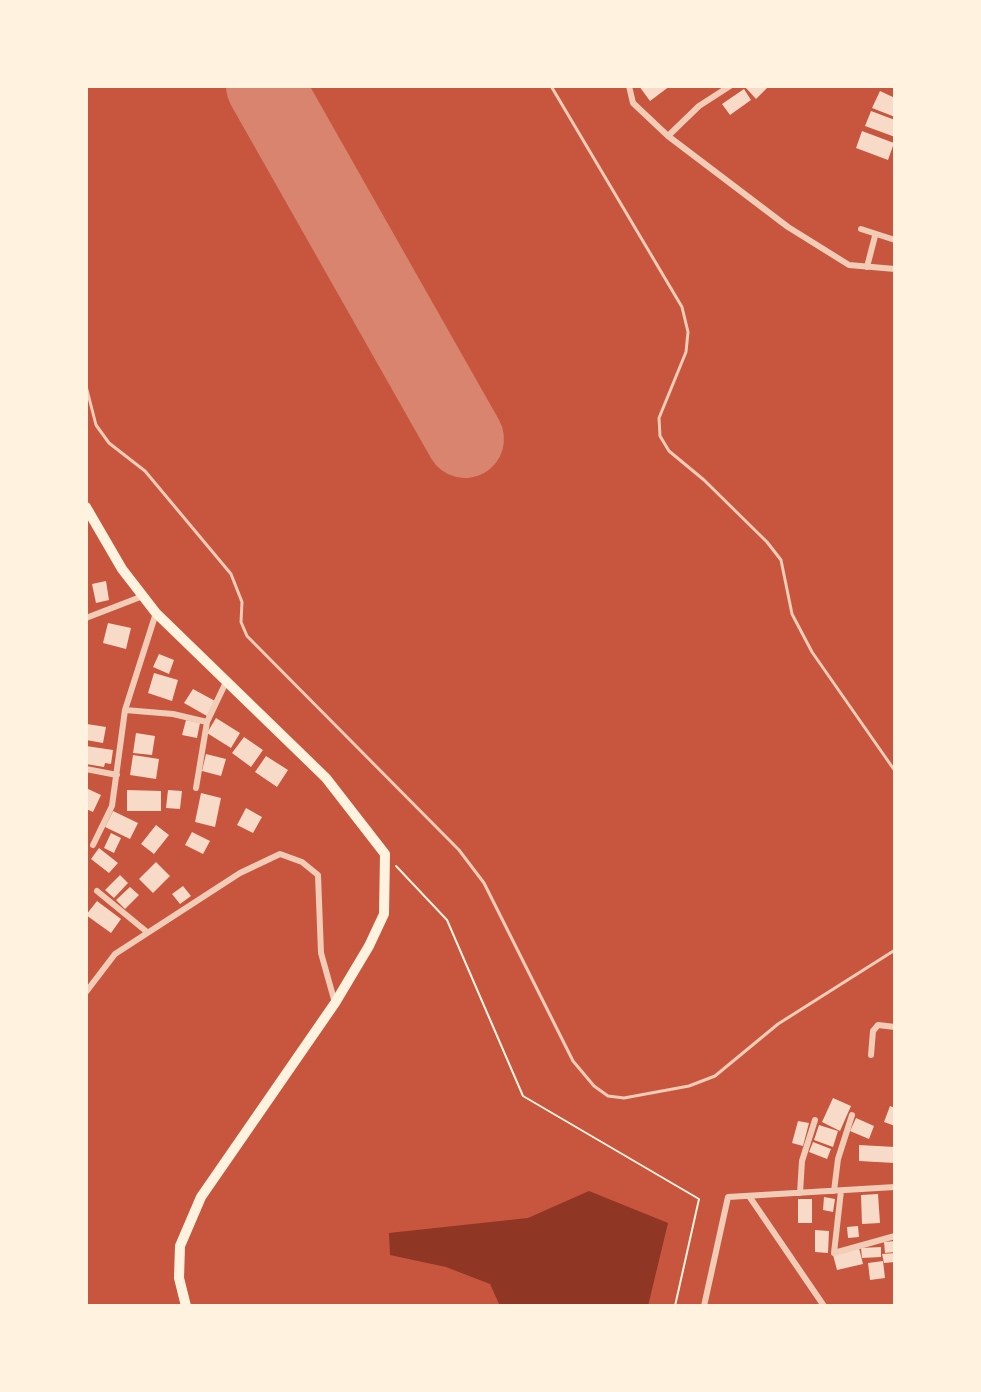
<!DOCTYPE html>
<style>
body{margin:0}
#map{position:relative;width:981px;height:1392px;overflow:hidden;background:#c8553d;font-family:Mulish,sans-serif}
canvas{display:block}
.frame{position:absolute;inset:0;border:88px solid #fff3e0;pointer-events:none}
</style>
<div id="map">
<canvas width="981" height="1392"></canvas>
<div class="frame"></div>
</div>
<script>
const ctx = document.querySelector('canvas').getContext('2d');
ctx.lineJoin = 'round';
function paint(path, color) {
  ctx.fillStyle = color;
  ctx.fill(path, 'evenodd');
}
function poly(rows) {
  const path = new Path2D();
  for (const r of rows) {
    path.moveTo(r[0], r[1]);
    for (let i = 2; i < r.length; i += 2) path.lineTo(r[i], r[i + 1]);
  }
  return path;
}
function strokePath(path, color, width, dash) {
  ctx.strokeStyle = color;
  ctx.lineWidth = width;
  ctx.lineCap = dash ? 'butt' : 'round';
  ctx.setLineDash(dash || []);
  ctx.stroke(path);
}
const water = poly([
 [589,1191,668,1223,648,1306,500,1306,490,1284,446,1267,390,1255,389,1233,528,1218]
]);
const runway = poly([
 [265,86,465,439]
]);
const building = poly([
 [639,86,670,86,650,101],
 [749,86,769,86,756,99,746,88],
 [744,89,751,100,730,115,722,104],
 [880,91,895,98,895,117,872,108],
 [871,111,895,120,895,137,865,126],
 [862,131,894,143,888,160,856,148],
 [106,581,109,600,96,603,92,584],
 [108,623,131,628,126,649,103,643],
 [159,654,174,660,169,674,153,667],
 [154,673,178,680,172,701,148,693],
 [193,689,215,701,207,716,184,703],
 [216,718,240,733,231,748,207,733],
 [186,720,200,723,197,738,182,735],
 [87,724,106,727,103,743,86,740],
 [136,733,155,736,152,755,133,753],
 [244,737,263,750,251,767,232,753],
 [86,746,113,750,111,764,105,763,104,767,86,764],
 [206,754,226,759,221,776,202,771],
 [133,755,159,759,156,779,130,775],
 [266,756,288,770,277,787,255,772],
 [86,788,101,795,93,812,86,809],
 [127,790,161,791,161,811,127,811],
 [168,790,182,791,180,809,166,808],
 [201,793,221,798,215,827,195,822],
 [246,808,262,817,253,833,237,825],
 [113,811,138,823,130,839,105,827],
 [156,825,169,835,154,854,141,844],
 [192,832,210,841,203,854,185,845],
 [111,833,121,838,114,853,104,848],
 [99,848,118,863,109,873,91,859],
 [156,862,170,876,153,893,139,879],
 [120,875,128,883,114,898,105,890],
 [183,886,191,896,180,904,172,894],
 [130,887,139,895,125,909,116,900],
 [97,901,121,919,111,933,86,915],
 [833,1098,851,1106,840,1131,822,1122],
 [890,1106,895,1108,895,1126,884,1122],
 [856,1118,874,1126,869,1139,850,1131],
 [798,1121,809,1123,803,1146,792,1143],
 [819,1125,838,1131,833,1147,814,1140],
 [813,1142,831,1149,827,1159,809,1152],
 [859,1145,895,1147,895,1163,859,1161],
 [878,1194,880,1223,862,1224,861,1195],
 [824,1197,835,1199,833,1212,823,1210],
 [798,1199,812,1199,812,1223,798,1223],
 [858,1226,859,1237,848,1238,847,1227],
 [815,1230,829,1231,828,1253,815,1252],
 [895,1241,895,1252,885,1253,884,1242],
 [881,1247,881,1257,862,1258,861,1248],
 [859,1248,863,1264,837,1270,833,1255],
 [895,1253,895,1262,884,1263,882,1254],
 [883,1261,885,1278,870,1280,868,1263]
]);
const path = poly([
 [396,866,447,920,523,1096,699,1199,675,1306]
]);
const service = poly([
 [551,86,682,307,688,332,686,352,659,418,660,436,669,451,704,480,767,542,781,560,792,614,812,652,895,771],
 [86,386,96,425,109,443,145,471,231,574,242,602,241,622,247,636,459,850,484,883,573,1061,594,1086,608,1096,624,1098,689,1086,715,1076,778,1024,895,950]
]);
const minor = poly([
 [629,86,633,103,668,136,788,227,849,265,895,269],
 [668,136,699,106,730,86],
 [861,229,895,240],
 [867,267,875,236],
 [86,618,143,596],
 [125,710,173,714,207,722],
 [86,769,117,775],
 [196,788,207,722,227,680],
 [93,845,112,806,125,710,156,613],
 [97,891,147,932],
 [86,992,115,954,240,873,280,854,302,862,318,875,321,953,335,1003],
 [871,1055,873,1031,878,1025,895,1027],
 [834,1191,838,1159,852,1115],
 [841,1191,834,1253,895,1236],
 [800,1193,802,1161,815,1120],
 [749,1196,824,1306],
 [704,1306,728,1197,895,1187]
]);
const trunk = poly([
 [86,507,122,569,156,613,326,778,385,854,384,914,369,946,335,1003,201,1197,180,1246,179,1278,186,1306]
]);
paint(water, '#8f3625');
strokePath(runway, '#d8846e', 78);
paint(building, '#f7dbc8');
strokePath(path, '#fff3e0', 2);
strokePath(service, '#f1ccb7', 3);
strokePath(minor, '#f1ccb7', 6);
strokePath(trunk, '#fff3e0', 10);
</script>
